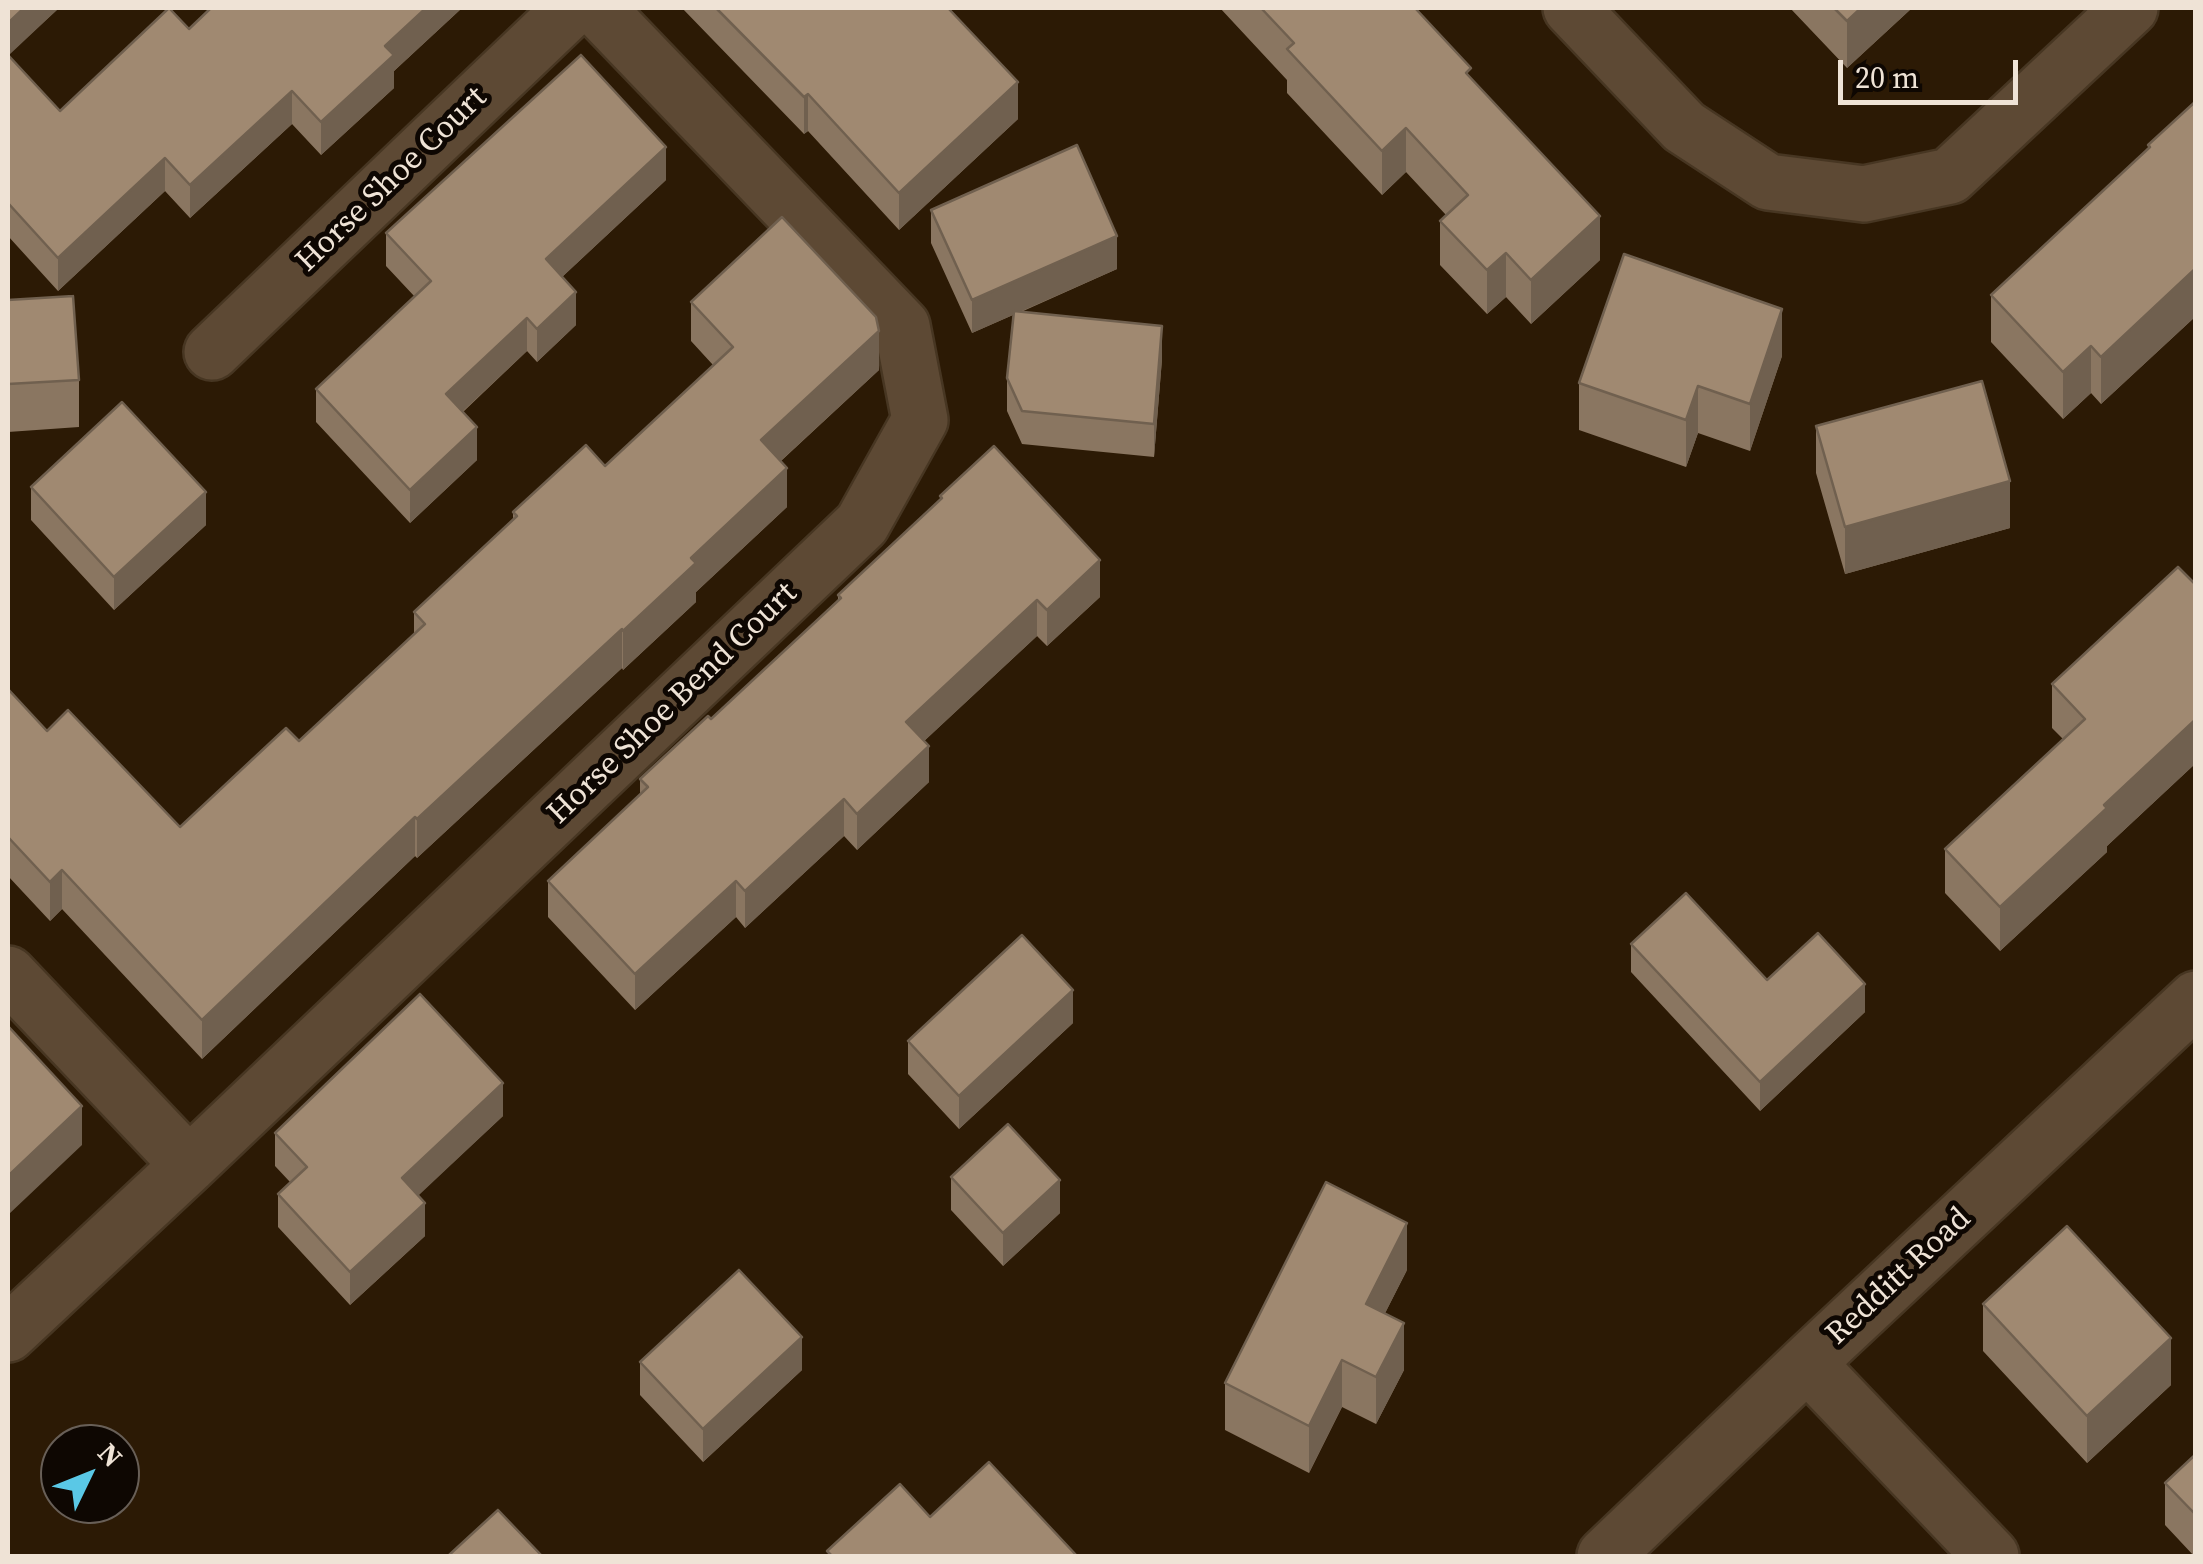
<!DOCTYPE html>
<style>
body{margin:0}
#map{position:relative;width:2203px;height:1564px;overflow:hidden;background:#2c1a05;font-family:"Source Serif 4",serif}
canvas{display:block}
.frame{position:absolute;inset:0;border:10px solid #efe3d6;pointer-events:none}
.north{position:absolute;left:40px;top:1424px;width:100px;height:100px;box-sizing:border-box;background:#0e0702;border:2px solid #685f57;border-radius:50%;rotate:47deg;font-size:28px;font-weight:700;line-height:40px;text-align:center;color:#efe3d6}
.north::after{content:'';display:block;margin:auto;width:35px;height:45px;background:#5ac8e6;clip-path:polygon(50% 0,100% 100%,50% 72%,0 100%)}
.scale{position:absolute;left:1838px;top:60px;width:180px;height:45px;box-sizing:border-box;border:5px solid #efe3d6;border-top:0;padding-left:12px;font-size:30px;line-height:35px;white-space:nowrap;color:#efe3d6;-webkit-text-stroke:8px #0e0702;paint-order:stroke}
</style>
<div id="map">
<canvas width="2203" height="1564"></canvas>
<div class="frame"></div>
<div class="north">N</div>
<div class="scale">20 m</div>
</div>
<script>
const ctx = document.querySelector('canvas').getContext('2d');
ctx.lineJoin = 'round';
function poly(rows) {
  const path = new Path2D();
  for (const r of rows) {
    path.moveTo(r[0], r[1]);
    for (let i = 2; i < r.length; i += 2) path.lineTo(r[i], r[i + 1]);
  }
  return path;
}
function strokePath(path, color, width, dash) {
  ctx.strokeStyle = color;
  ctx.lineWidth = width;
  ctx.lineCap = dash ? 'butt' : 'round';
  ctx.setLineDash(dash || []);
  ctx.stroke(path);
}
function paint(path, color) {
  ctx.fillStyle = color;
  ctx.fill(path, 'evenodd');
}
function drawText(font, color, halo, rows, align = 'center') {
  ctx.font = font + ' "Source Serif 4",serif';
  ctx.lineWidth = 10;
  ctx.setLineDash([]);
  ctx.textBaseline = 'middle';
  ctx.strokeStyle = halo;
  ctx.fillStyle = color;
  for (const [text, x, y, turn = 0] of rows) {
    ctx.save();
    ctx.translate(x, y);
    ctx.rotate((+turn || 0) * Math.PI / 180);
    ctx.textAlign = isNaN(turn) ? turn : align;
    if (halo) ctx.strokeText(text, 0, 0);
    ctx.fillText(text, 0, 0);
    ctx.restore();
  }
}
const minor = poly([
 [1571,8,1684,127,1768,182,1864,194,1950,176,2130,8],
 [212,352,572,8],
 [8,974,189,1165],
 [8,1334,189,1165,862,524,920,420,902,326,597,8],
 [1807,1363,1991,1556],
 [1605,1556,1807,1363,2196,999]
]);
const wall = poly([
 [8,8,59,8,8,55,60,111,189,29,211,8,462,8,394,71,394,88,321,155,292,124,190,218,165,191,58,291,8,236],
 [682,8,948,8,1018,119,899,230,808,131,804,134],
 [1220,8,1415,8,1471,78,1600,260,1531,324,1506,297,1487,314,1440,265,1440,221,1446,215,1406,172,1382,195,1287,93,1287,80],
 [1790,8,1912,8,1847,68],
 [2196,101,2196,316,2101,404,2091,393,2063,419,1991,342,1991,295,2148,149,2148,145],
 [666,180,562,277,576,325,537,362,527,351,463,412,477,460,410,523,316,422,316,389,415,297,386,266,386,233],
 [931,210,1117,269,1021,312,1162,359,1154,457,1022,444,1007,411,1007,378,1013,315,972,333,931,243],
 [8,300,79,380,79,427,8,432],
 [691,302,879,370,781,461,787,507,696,592,696,602,623,670,622,668,417,858,415,856,202,1059,62,909,50,921,8,876,8,689,47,731,180,827,299,741,414,634,414,612,513,520,513,512,605,466,713,365,691,341],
 [1782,356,1750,451,1698,433,1686,467,1579,430,1579,383],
 [1816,426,2010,528,1845,574,1816,473],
 [31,487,206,525,114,610,31,520],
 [940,496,1100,597,1047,646,1037,636,924,741,929,782,857,850,844,836,745,928,736,917,635,1010,548,917,548,881,640,795,640,779,711,719,838,601,838,595,940,500],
 [2196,585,2196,763,2107,846,2107,852,2000,951,1945,893,1945,849,2063,739,2052,728,2052,684],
 [1631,944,1767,980,1865,1012,1760,1111,1631,972],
 [1073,1023,959,1129,908,1074,908,1041],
 [503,1116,418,1195,425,1236,350,1305,278,1227,278,1194,290,1182,275,1166,275,1133],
 [951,1177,1060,1213,1003,1266,951,1210],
 [1407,1270,1385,1313,1404,1370,1376,1424,1342,1407,1309,1473,1225,1430,1225,1383],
 [1983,1304,2171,1385,2087,1463,1983,1351],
 [640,1362,802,1370,703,1462,640,1395],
 [2196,1454,2196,1556,2194,1556,2165,1525,2165,1483]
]);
const shadedWall = poly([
 [24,8,59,8,8,56,8,23],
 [426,8,462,8,394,71,394,88,321,155,321,122,385,46],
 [1861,8,1912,8,1847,68,1847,21],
 [1018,82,1018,119,899,230,899,193],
 [292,91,292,124,190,218,190,185],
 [808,94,808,131,804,134,804,97],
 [1406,128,1406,172,1382,195,1382,151],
 [666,147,666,180,546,292,546,259],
 [165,158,165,191,58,291,58,258],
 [1600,216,1600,260,1531,324,1531,280],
 [1117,236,1117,269,972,333,972,300],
 [1506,253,1506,297,1487,314,1487,270],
 [2196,268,2196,316,2101,404,2101,357],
 [576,292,576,325,537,362,537,329],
 [1782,309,1782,356,1750,451,1750,404],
 [527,318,527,351,446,427,446,394],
 [1162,326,1162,359,1154,457,1154,424],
 [879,331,879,370,761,479,761,440],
 [2091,346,2091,393,2063,419,2063,372],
 [1698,386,1698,433,1686,467,1686,420],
 [477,427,477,460,410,523,410,490],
 [787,468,787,507,696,592,696,602,623,670,623,631,691,558],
 [2010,481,2010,528,1845,574,1845,527],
 [206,492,206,525,114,610,114,577],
 [1100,560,1100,597,1047,646,1047,610],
 [1037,600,1037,636,906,758,906,722],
 [622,629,622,668,417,858,417,819],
 [2196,719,2196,763,2107,846,2107,852,2000,951,2000,907,2104,805],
 [929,746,929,782,857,850,857,814],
 [844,799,844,836,745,928,745,891],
 [415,817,415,856,202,1059,202,1020],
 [62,870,62,909,50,921,50,882],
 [736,881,736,917,635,1010,635,974],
 [1865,984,1865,1012,1760,1111,1760,1082],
 [1073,990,1073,1023,959,1129,959,1096],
 [503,1083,503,1116,402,1211,402,1178],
 [82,1106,82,1145,8,1215,8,1176],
 [1060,1180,1060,1213,1003,1266,1003,1233],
 [425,1203,425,1236,350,1305,350,1272],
 [1407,1223,1407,1270,1366,1351,1366,1304],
 [1404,1323,1404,1370,1376,1424,1376,1377],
 [802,1337,802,1370,703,1462,703,1429],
 [2171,1338,2171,1385,2087,1463,2087,1416],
 [1342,1360,1342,1407,1309,1473,1309,1426]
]);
const building = poly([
 [8,8,24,8,8,23,8,8],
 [169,8,189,29,211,8,426,8,385,46,394,55,321,122,292,91,190,185,165,158,58,258,8,203,8,55,60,111,169,8],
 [716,8,948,8,1018,82,899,193,808,94,804,97,716,8],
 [1261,8,1415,8,1471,68,1466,73,1600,216,1531,280,1506,253,1487,270,1440,221,1468,195,1406,128,1382,151,1287,49,1294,43,1261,8],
 [1834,8,1861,8,1847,21,1834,8],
 [581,55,666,147,546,259,576,292,537,329,527,318,446,394,477,427,410,490,316,389,431,281,386,233,581,55],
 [2196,101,2196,268,2101,357,2091,346,2063,372,1991,295,2150,147,2148,145,2196,101],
 [1077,145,1117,236,972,300,931,210,1077,145],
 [782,217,876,317,879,331,761,440,787,468,691,558,696,563,623,631,622,629,417,819,415,817,202,1020,62,870,50,882,8,837,8,689,47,731,68,710,180,827,286,728,299,741,425,624,414,612,517,516,513,512,586,445,605,466,733,347,691,302,782,217],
 [1624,254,1782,309,1750,404,1698,386,1686,420,1579,383,1624,254],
 [73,296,79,380,8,384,8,300,73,296],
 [1014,311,1162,326,1154,424,1022,411,1007,378,1014,311],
 [1982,381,2010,481,1845,527,1816,426,1982,381],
 [122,402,206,492,114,577,31,487,122,402],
 [994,446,1100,560,1047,610,1037,600,906,722,929,746,857,814,844,799,745,891,736,881,635,974,548,881,648,787,640,779,708,716,711,719,841,598,838,595,942,498,940,496,994,446],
 [2178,567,2196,585,2196,719,2104,805,2107,808,2000,907,1945,849,2085,719,2052,684,2178,567],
 [1686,893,1767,980,1818,933,1865,984,1760,1082,1631,944,1686,893],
 [1022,935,1073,990,959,1096,908,1041,1022,935],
 [420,994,503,1083,402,1178,425,1203,350,1272,278,1194,307,1167,275,1133,420,994],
 [8,1026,82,1106,8,1176,8,1026],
 [1008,1124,1060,1180,1003,1233,951,1177,1008,1124],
 [1326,1182,1407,1223,1366,1304,1404,1323,1376,1377,1342,1360,1309,1426,1225,1383,1326,1182],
 [2067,1226,2171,1338,2087,1416,1983,1304,2067,1226],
 [739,1270,802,1337,703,1429,640,1362,739,1270],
 [2196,1454,2196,1515,2165,1483,2196,1454],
 [989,1462,1077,1556,832,1556,827,1551,900,1484,930,1517,989,1462],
 [498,1510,542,1556,448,1556,498,1510]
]);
const streetNames = [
 ["Horse Shoe Court",392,180,-44],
 ["Horse Shoe Bend Court",673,704,-44],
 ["Redditt Road",1899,1277,-43]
];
strokePath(minor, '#473622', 60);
strokePath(minor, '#5d4934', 55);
paint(wall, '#8a7661');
paint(shadedWall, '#70604f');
paint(building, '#a08971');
strokePath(building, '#70604f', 2.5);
drawText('32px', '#efe3d6', '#0e0702', streetNames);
</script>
